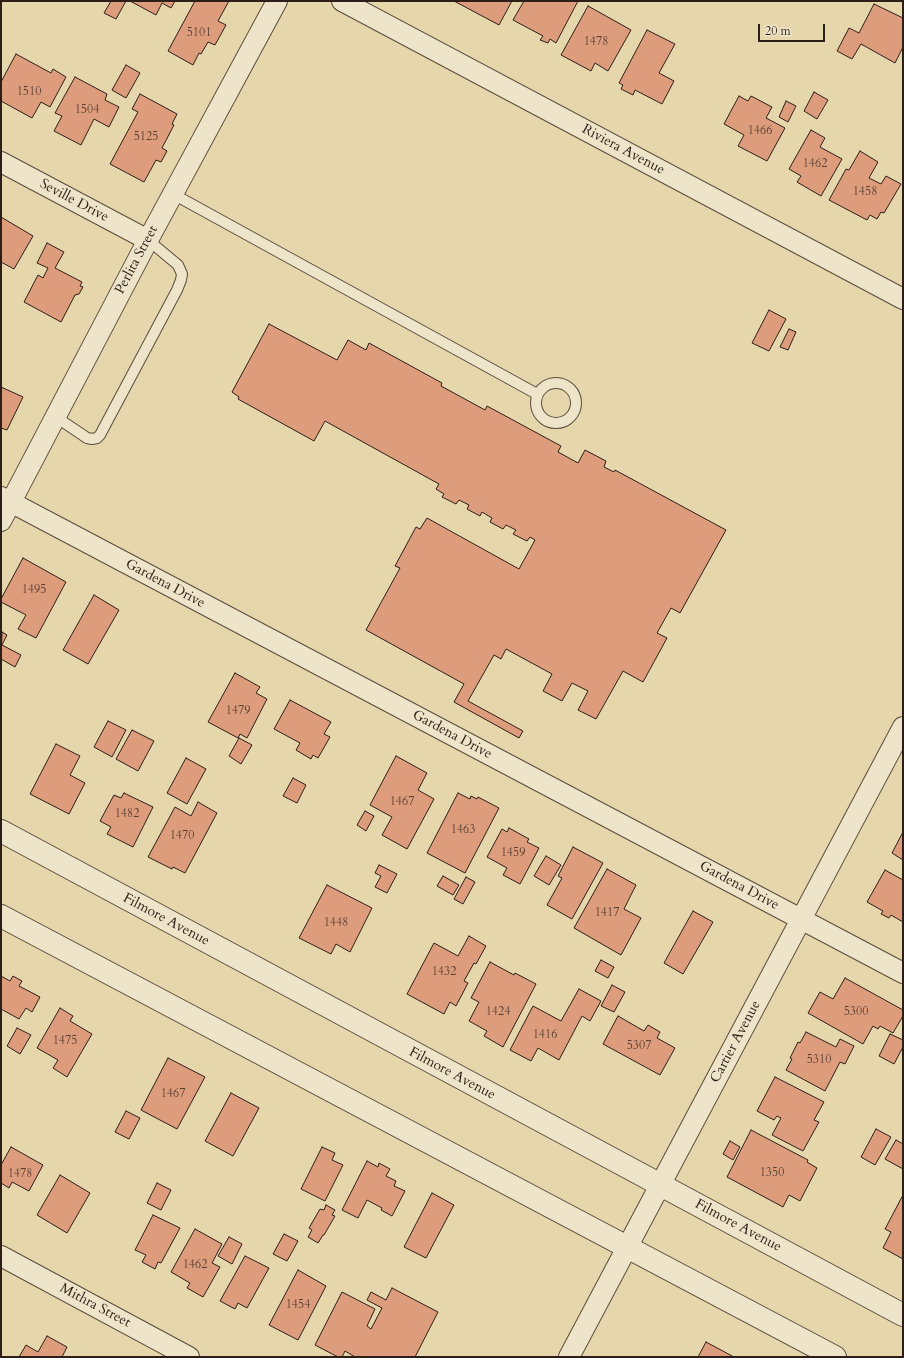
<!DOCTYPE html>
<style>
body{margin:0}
#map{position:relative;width:904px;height:1358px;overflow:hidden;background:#e5d6ac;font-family:Cardo,serif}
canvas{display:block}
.frame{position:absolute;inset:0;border:2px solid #2d1e17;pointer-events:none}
.scale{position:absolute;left:758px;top:24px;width:67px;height:18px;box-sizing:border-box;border:2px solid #2d1e17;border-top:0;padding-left:5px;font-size:12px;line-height:14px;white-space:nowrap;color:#2d1e17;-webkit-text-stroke:3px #eee4c9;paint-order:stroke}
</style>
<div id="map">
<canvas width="904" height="1358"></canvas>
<div class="frame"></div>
<div class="scale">20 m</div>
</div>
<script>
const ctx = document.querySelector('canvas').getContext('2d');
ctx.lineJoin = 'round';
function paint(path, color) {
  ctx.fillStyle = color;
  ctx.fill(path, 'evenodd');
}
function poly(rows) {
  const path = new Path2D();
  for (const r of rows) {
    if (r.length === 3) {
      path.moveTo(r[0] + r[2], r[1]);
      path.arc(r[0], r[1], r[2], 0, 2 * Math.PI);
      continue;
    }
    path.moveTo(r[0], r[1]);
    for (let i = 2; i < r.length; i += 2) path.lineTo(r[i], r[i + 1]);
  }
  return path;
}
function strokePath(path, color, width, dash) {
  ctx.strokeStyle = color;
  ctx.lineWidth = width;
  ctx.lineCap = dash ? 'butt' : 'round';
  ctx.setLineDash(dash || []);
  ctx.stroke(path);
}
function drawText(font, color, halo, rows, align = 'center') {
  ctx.font = font + ' Cardo,serif';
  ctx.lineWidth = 3;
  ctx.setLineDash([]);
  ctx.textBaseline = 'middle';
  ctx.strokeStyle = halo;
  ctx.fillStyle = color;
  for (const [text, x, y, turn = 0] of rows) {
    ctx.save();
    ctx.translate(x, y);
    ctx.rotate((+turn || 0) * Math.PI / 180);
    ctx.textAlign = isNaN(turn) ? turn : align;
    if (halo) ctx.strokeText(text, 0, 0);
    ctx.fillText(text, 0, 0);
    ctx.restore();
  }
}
const building = poly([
 [111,1,126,1,116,19,104,13,111,1],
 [130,1,175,1,171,8,162,3,156,15,130,1],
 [195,1,229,1,218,21,226,25,215,45,208,42,201,54,199,53,193,65,168,51,195,1],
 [454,1,512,1,499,25,454,1],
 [524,1,578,1,556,43,550,39,548,43,540,40,543,36,513,20,524,1],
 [874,4,903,18,903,47,895,63,861,44,852,59,837,51,849,28,859,33,874,4],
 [588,6,631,30,608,71,595,63,591,71,561,55,588,6],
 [647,30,675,44,659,73,674,81,662,104,635,90,633,95,621,89,623,85,619,83,647,30],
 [16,54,51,73,53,69,66,77,50,107,41,102,32,118,1,101,1,82,16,54],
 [126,65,140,73,126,98,112,90,126,65],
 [75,77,107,94,105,100,119,107,109,127,94,119,81,145,54,131,62,116,55,113,75,77],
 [814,92,828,100,817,119,804,111,814,92],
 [140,94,177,114,172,124,174,125,162,148,167,151,161,162,156,160,144,182,110,164,138,112,132,109,140,94],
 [739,96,748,101,751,96,772,107,766,118,785,128,767,161,738,146,744,135,724,124,739,96],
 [786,101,796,106,788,122,779,117,786,101],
 [811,130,825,138,820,147,842,159,821,196,797,182,801,176,789,169,811,130],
 [860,151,878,162,869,178,881,184,886,176,901,184,884,213,881,212,877,219,870,215,867,220,829,200,846,169,849,170,860,151],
 [1,217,33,236,14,269,1,262,1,217],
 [47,243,64,252,55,268,82,282,80,286,83,287,79,294,75,295,61,322,24,302,38,275,43,278,48,268,37,263,47,243],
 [769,310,786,319,769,351,752,343,769,310],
 [269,324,337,360,348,340,366,350,369,343,442,383,441,386,485,410,487,406,561,446,558,452,578,463,585,450,606,461,604,467,614,472,615,470,726,530,680,613,671,608,657,633,667,638,643,682,623,671,596,719,578,710,588,691,572,683,562,701,543,691,552,674,506,649,501,659,494,655,468,701,523,731,519,738,454,702,464,684,366,630,400,568,395,566,416,527,420,529,427,518,519,569,535,540,530,537,527,541,513,534,516,530,506,525,503,529,490,522,492,518,482,512,480,516,467,509,469,505,459,500,456,504,442,497,444,494,436,489,439,484,325,421,314,441,238,399,239,397,232,392,269,324],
 [789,329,796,332,788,350,780,347,789,329],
 [1,387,23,397,7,430,1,428,1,387],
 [23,558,66,582,36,638,18,629,26,615,1,602,1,599,23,558],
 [94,595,119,610,88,664,63,650,94,595],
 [2,632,7,635,2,645,21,655,15,667,1,659,2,632],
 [235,673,260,687,256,693,267,699,247,738,240,734,238,738,208,722,235,673],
 [290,700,331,722,324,734,330,737,318,758,313,755,311,759,296,750,300,743,274,729,290,700],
 [108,721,126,730,112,757,94,747,108,721],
 [132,730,154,741,138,771,116,759,132,730],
 [239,738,252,745,241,764,229,756,239,738],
 [56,744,80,756,70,775,85,783,69,814,30,794,56,744],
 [396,756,427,773,418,790,434,799,407,849,382,835,392,817,370,805,396,756],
 [186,758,206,769,187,804,167,793,186,758],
 [293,778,306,785,297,803,283,796,293,778],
 [124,793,153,807,133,847,107,834,111,827,100,821,114,795,121,798,124,793],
 [458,793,470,799,471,796,477,799,478,797,499,808,465,873,427,853,458,793],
 [198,802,217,813,185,873,173,867,172,869,148,857,175,807,191,816,198,802],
 [365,811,374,816,366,831,357,825,365,811],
 [509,828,529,839,527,842,539,848,520,884,503,875,507,868,487,857,502,829,507,832,509,828],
 [903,832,903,860,892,853,903,832],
 [573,847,603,863,572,919,547,905,562,878,558,876,573,847],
 [546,856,561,865,549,885,534,876,546,856],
 [379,865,397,874,387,893,375,887,381,876,375,873,379,865],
 [607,869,636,885,624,909,641,918,621,955,574,928,607,869],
 [885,870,903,880,903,922,891,915,889,918,881,914,883,911,867,902,885,870],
 [443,876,459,885,453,895,437,886,443,876],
 [466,877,475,882,463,904,454,899,466,877],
 [327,885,372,908,350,952,336,944,331,954,299,938,327,885],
 [693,911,713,922,683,974,664,963,693,911],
 [469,936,486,946,476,964,474,963,464,981,468,983,456,1006,450,1002,444,1014,407,994,434,943,458,956,469,936],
 [601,960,614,967,608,978,595,971,601,960],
 [490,962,514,975,515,973,536,984,503,1047,484,1036,487,1031,469,1021,479,1002,471,998,490,962],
 [1,976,10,981,13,976,22,981,19,986,40,997,32,1012,26,1008,19,1019,1,1009,1,976],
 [845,978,903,1010,903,1016,893,1033,880,1026,878,1029,873,1026,863,1044,808,1013,820,992,833,999,845,978],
 [612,985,625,992,614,1012,601,1006,612,985],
 [579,989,601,1001,590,1021,582,1016,559,1060,538,1048,531,1061,510,1050,533,1006,561,1021,579,989],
 [60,1008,73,1016,70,1021,92,1034,67,1077,53,1068,58,1060,37,1048,60,1008],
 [618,1016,644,1031,648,1025,660,1032,657,1038,675,1048,660,1075,603,1044,618,1016],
 [17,1028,31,1035,20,1054,7,1046,17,1028],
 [806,1032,836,1047,840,1039,854,1046,845,1064,840,1062,825,1091,786,1070,792,1059,790,1058,798,1042,800,1043,806,1032],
 [890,1034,903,1040,903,1047,894,1064,879,1056,890,1034],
 [168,1058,205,1077,177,1129,141,1110,168,1058],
 [775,1077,824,1102,814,1120,819,1122,803,1151,772,1135,781,1118,777,1116,774,1120,757,1111,775,1077],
 [231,1093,259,1108,233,1156,205,1141,231,1093],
 [126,1111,140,1118,129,1139,115,1132,126,1111],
 [876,1129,891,1137,875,1165,861,1157,876,1129],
 [751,1130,808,1160,807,1162,817,1168,800,1201,789,1195,783,1207,727,1177,751,1130],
 [896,1140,903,1144,903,1169,885,1159,896,1140],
 [730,1141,740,1147,733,1160,723,1154,730,1141],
 [11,1147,43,1165,29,1191,12,1182,9,1188,1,1183,1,1165,11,1147],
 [322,1147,335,1153,332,1160,343,1165,325,1201,301,1189,322,1147],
 [367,1161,378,1167,379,1163,390,1169,386,1176,396,1181,394,1186,405,1191,392,1216,381,1210,382,1208,367,1200,358,1218,342,1210,367,1161],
 [60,1175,90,1193,67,1233,37,1215,60,1175],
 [157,1183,171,1190,161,1210,147,1203,157,1183],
 [432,1193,454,1205,426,1258,404,1247,432,1193],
 [903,1195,903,1259,883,1248,891,1232,885,1229,903,1195],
 [326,1205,335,1210,332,1215,335,1216,324,1235,323,1235,318,1243,308,1237,312,1230,309,1228,320,1209,324,1210,326,1205],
 [153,1215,180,1228,161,1263,158,1262,155,1269,142,1262,146,1255,135,1250,153,1215],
 [195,1229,222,1244,212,1263,220,1267,203,1297,187,1288,190,1283,171,1272,195,1229],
 [284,1234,298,1241,287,1261,273,1254,284,1234],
 [229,1237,242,1244,232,1264,218,1256,229,1237],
 [245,1256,269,1268,247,1308,238,1303,235,1309,220,1301,245,1256],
 [298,1270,326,1286,298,1340,269,1325,298,1270],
 [392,1288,438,1312,415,1357,355,1357,345,1351,342,1357,338,1357,315,1345,342,1292,375,1309,367,1326,371,1329,382,1308,367,1300,371,1292,386,1300,392,1288],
 [47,1336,67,1347,62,1357,19,1357,26,1345,38,1352,47,1336],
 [706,1342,734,1357,698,1357,706,1342]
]);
const service = poly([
 [173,194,537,394],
 [556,403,20],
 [56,417,87,438,92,439,97,438,100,435,177,290,181,280,182,274,178,265,148,240]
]);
const minor = poly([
 [342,1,903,299],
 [1,162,148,240],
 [1,497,903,973],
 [1,521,148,240,277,1],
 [1,1256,189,1357],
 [569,1357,903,727]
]);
const tertiary = poly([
 [1,831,903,1315],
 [1,916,835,1357]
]);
const numberNames = [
 ["5101",199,33],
 ["1478",596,42],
 ["1510",29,92],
 ["1504",87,110],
 ["1466",760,131],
 ["5125",146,137],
 ["1462",815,164],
 ["1458",865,192],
 ["1495",34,590],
 ["1479",238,711],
 ["1467",402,802],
 ["1482",127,814],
 ["1463",463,830],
 ["1470",182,836],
 ["1459",513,853],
 ["1417",607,913],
 ["1448",336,923],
 ["1432",444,972],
 ["1424",498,1012],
 ["5300",856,1012],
 ["1416",545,1035],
 ["1475",65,1041],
 ["5307",639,1046],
 ["5310",819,1060],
 ["1467",173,1094],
 ["1350",772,1173],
 ["1478",20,1174],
 ["1462",195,1265],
 ["1454",298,1305]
];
const streetNames = [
 ["Riviera Avenue",623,150,28],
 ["Seville Drive",74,201,28],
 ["Perlita Street",137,260,-62],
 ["Gardena Drive",165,584,28],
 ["Gardena Drive",452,735,28],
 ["Gardena Drive",739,886,28],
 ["Filmore Avenue",166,920,28],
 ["Cartier Avenue",736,1042,-62],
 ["Filmore Avenue",452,1074,28],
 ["Filmore Avenue",738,1226,28],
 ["Mithra Street",95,1306,28]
];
paint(building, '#dd9d7d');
strokePath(building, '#2d1e17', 1);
strokePath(service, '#5b4c3c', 12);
strokePath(minor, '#5b4c3c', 22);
strokePath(tertiary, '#5b4c3c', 24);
strokePath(service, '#eee4c9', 10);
strokePath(minor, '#eee4c9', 20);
strokePath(tertiary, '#eee4c9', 22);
drawText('12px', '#593e30', null, numberNames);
drawText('14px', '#2d1e17', '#eee4c9', streetNames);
</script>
